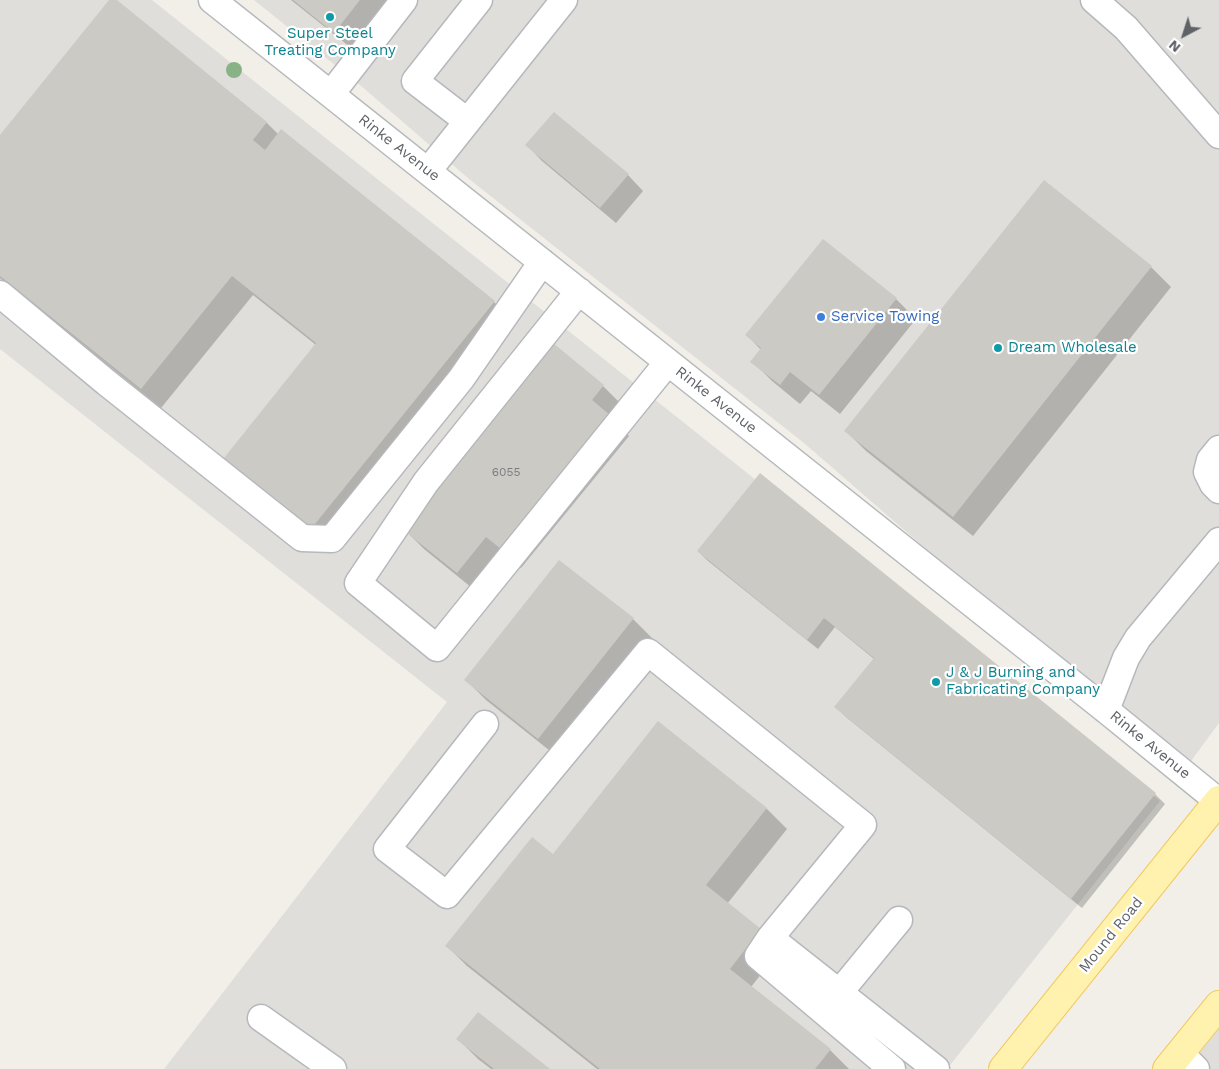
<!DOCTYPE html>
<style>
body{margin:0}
#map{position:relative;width:1219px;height:1069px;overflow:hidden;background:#f1efe8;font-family:"Work Sans",sans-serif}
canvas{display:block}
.north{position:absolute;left:1159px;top:10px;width:50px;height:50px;-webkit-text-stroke:4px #fff;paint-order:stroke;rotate:220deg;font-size:14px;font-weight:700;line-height:20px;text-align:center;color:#5f6368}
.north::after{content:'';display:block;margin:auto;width:18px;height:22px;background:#5f6368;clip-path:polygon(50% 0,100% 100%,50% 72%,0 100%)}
</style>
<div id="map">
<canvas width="1219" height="1069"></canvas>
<div class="north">N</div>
</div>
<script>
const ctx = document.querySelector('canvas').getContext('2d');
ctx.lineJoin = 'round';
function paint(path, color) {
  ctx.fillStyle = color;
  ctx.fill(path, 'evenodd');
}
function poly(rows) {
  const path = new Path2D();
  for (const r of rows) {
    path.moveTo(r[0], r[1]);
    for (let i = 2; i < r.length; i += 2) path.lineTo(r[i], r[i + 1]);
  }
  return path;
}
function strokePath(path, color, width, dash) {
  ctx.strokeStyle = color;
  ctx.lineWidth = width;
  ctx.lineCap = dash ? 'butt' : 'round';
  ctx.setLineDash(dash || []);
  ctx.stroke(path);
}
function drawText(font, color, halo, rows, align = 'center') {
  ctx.font = font + ' "Work Sans",sans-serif';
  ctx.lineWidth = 4.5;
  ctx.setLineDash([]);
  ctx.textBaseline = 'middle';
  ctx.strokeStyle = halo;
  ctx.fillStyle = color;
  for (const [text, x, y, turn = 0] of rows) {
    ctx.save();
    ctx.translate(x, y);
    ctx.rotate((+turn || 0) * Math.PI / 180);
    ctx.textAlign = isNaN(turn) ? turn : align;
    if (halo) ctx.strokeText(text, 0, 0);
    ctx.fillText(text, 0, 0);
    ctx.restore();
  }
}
const industrial = poly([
 [0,0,152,0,1160,801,947,1069,164,1069,447,702,0,349],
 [254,0,1219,0,1219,723,1183,772,804,443,469,179,360,85],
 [1219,1028,1219,1069,1186,1069]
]);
const shadow = poly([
 [111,0,115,0,267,123,278,134,494,302,514,322,331,548,245,478,225,458,316,345,253,295,161,408,0,278,0,137],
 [291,0,388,0,350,47],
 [554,113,628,175,643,191,616,223,542,161,527,145],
 [1151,267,1171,287,973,536,866,451,846,431],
 [896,299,916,319,840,414,811,391,800,404,772,381,752,361,761,350,747,335],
 [553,345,603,386,623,406,613,419,629,436,521,568,507,556,477,592,424,549,404,529],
 [698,551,1155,794,1165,804,1082,908,846,717,836,707,874,659,835,627,818,649,708,561],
 [633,619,653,639,559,758,486,700,466,680],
 [658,722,767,809,787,829,727,904,780,950,751,987,830,1050,849,1069,597,1069,467,966,447,946,553,855],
 [458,1039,548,1069,491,1069,478,1059]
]);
const building = poly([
 [109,0,117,0,267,122,253,140,265,150,281,129,495,301,311,529,224,458,316,343,232,276,141,389,0,276,0,135],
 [293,0,360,0,334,33],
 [554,112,629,174,600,208,525,145],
 [1044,180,1152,266,953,517,844,431],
 [823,239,897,298,819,395,790,372,780,385,750,362,761,348,745,335],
 [553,343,604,385,592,400,610,415,501,549,486,537,457,573,402,529],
 [760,473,1156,793,1071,899,834,707,874,658,824,618,807,640,697,551],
 [559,560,634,618,538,739,464,680],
 [658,721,767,808,706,885,761,929,730,969,831,1049,815,1069,600,1069,445,946,532,837,553,854],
 [478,1012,550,1069,494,1069,456,1039]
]);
const minor = poly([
 [212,0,1106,710,1218,801],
 [1094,0,1126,28,1219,135],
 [331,94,404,0],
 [467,121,415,81,479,0],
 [428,171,564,0],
 [579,291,426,482,358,583,437,648,668,362],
 [0,294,107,383,302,538,332,539,461,379,542,262],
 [1219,449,1210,460,1207,472,1213,484,1219,490],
 [1106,710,1126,658,1138,638,1219,541],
 [485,724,387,849,447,895,648,652,863,825,770,938,936,1069],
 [770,938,758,956,892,1069],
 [839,993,899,920],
 [261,1018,333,1069],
 [1180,1053,1196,1069]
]);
const major = poly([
 [1003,1069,1219,800],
 [1167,1069,1219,1005]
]);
const trees = [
 [234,70]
];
const markers = [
 [330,17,5,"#0f9aa8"],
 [821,317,5,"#3f7fe0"],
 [998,348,5,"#0f9aa8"],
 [936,682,5,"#0f9aa8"]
];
const numberNames = [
 ["6055",506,472]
];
const cultureNames = [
 ["Super Steel",330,34,"center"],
 ["Treating Company",330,51,"center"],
 ["Dream Wholesale",1008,348],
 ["J & J Burning and",946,673],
 ["Fabricating Company",946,690]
];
const streetNames = [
 ["Rinke Avenue",399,148,38],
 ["Rinke Avenue",716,400,38],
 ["Rinke Avenue",1150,745,39],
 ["Mound Road",1111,935,-51]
];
const shopNames = [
 ["Service Towing",831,317]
];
paint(industrial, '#e0deda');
paint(shadow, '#0003');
paint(building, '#cccac5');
strokePath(minor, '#b5b8bc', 29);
strokePath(major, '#f2c960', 30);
strokePath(minor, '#fff', 26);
strokePath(major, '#fff2af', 28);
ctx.fillStyle = '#89b387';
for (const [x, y] of trees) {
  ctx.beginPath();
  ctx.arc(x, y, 8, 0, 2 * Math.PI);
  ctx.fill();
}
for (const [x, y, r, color] of markers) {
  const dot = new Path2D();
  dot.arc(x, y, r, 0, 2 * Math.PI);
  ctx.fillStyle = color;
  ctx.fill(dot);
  strokePath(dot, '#fff', 2);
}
drawText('12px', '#7a7d7f', null, numberNames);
drawText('15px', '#0d838f', '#fff', cultureNames, 'left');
drawText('15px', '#5f6368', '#fff', streetNames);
drawText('15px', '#366cbe', '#fff', shopNames, 'left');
</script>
